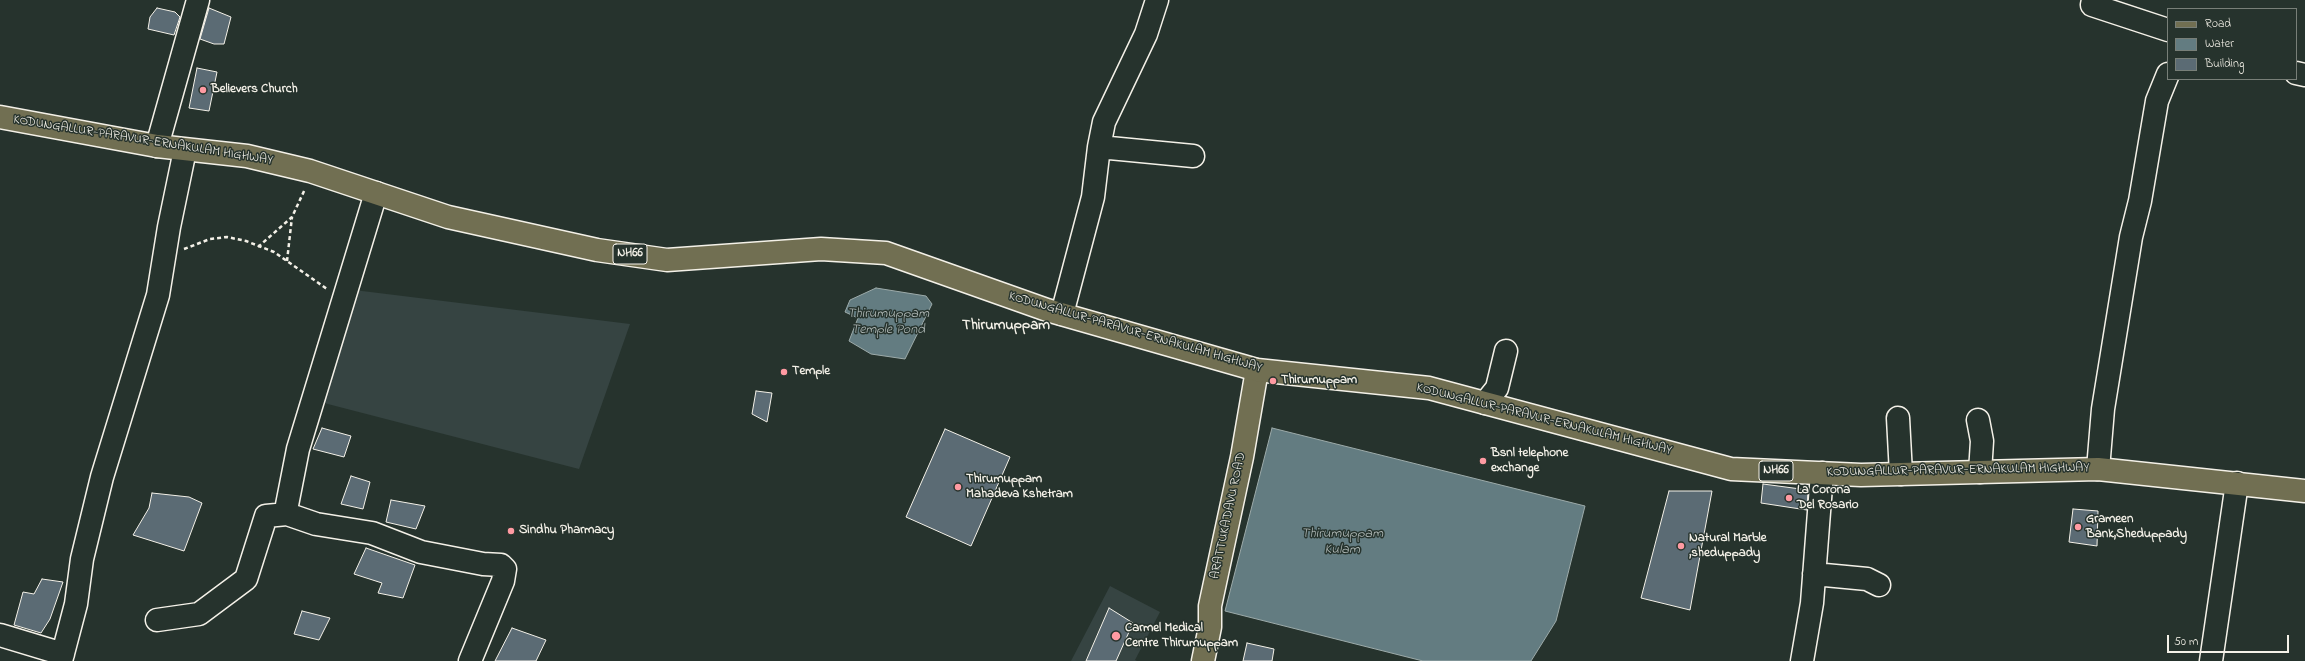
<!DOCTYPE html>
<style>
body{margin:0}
#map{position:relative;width:2305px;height:661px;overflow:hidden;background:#26332d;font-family:"Indie Flower",sans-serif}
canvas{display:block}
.legend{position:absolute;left:2167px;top:8px;width:130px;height:72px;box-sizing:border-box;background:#26332d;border:1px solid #787f78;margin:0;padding:5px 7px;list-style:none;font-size:12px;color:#f4f1e8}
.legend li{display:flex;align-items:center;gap:8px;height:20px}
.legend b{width:20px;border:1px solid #787f78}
.scale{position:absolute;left:2167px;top:635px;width:122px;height:18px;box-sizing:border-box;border:2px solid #f4f1e8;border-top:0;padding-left:5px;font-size:12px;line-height:14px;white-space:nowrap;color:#f4f1e8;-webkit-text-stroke:3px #26332d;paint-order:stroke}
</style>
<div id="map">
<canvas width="2305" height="661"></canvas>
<ul class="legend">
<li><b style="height:5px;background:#716f52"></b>Road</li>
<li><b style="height:11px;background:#637c81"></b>Water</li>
<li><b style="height:11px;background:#5b6b74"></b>Building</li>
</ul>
<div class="scale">50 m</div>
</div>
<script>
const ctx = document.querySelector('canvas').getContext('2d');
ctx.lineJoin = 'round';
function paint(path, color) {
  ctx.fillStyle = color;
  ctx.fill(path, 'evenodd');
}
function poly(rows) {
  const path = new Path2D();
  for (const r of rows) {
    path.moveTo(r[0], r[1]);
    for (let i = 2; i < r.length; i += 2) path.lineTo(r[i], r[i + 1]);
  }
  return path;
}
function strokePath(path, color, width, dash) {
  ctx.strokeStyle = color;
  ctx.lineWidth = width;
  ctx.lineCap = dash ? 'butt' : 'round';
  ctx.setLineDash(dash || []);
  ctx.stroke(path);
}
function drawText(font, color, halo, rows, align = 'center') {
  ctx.font = font + ' "Indie Flower",sans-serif';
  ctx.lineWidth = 3;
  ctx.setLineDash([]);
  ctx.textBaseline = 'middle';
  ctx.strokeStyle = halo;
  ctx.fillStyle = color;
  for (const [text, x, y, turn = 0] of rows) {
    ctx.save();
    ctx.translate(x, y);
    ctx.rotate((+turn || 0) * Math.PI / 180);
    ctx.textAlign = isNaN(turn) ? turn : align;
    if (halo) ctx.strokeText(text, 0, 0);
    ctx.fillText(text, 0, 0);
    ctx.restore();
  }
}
const built = poly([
 [354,290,630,324,579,469,324,403],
 [1110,586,1160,612,1135,660,1137,661,1071,661]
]);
const water = poly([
 [876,288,926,296,932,304,905,359,871,354,849,341,858,318,845,312,850,300,876,288],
 [1272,428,1585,506,1556,621,1531,661,1423,661,1225,611,1272,428]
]);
const building = poly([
 [157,8,175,12,180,17,174,35,148,29,150,17,157,8],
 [209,8,231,17,224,44,214,44,200,39,209,8],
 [197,68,217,72,209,111,189,108,197,68],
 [756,391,772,393,767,422,752,414,756,391],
 [322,428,351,436,344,457,313,449,322,428],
 [945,429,1010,457,971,546,906,517,945,429],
 [351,476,370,482,363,509,341,504,351,476],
 [1763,484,1808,490,1807,510,1761,503,1763,484],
 [1669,491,1712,491,1690,610,1641,598,1669,491],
 [152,493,189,497,202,503,184,551,133,535,149,508,152,493],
 [391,500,425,506,416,529,386,522,391,500],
 [2073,509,2098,511,2097,546,2069,542,2073,509],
 [366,548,415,565,403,598,378,593,382,583,354,574,366,548],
 [42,579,63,582,50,619,41,633,14,625,23,592,34,594,42,579],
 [1109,608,1133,623,1116,661,1086,661,1109,608],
 [302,611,330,618,319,640,294,634,302,611],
 [512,628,546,640,536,661,495,661,512,628],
 [1247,643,1274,649,1272,661,1243,661,1247,643]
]);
const path = poly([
 [258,247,292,217,305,189],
 [184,249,210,239,227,237,246,241,274,252,327,289],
 [287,261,292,217]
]);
const minor = poly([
 [2093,0,2092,5,2168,30],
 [2296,73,2305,75],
 [157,146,198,0],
 [1099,147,1193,156],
 [376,193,298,449,287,505,287,514,316,524,372,533,421,552,483,564,501,565,505,569,503,581,470,661],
 [1062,314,1093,197,1099,147,1104,122,1146,34,1157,0],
 [1485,403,1497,388,1506,351],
 [1898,418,1901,474],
 [1978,420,1982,441,1980,472],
 [2098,469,2103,409,2131,237,2140,201,2157,101,2168,74],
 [1814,574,1867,579,1879,585],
 [157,620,199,614,246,579,266,516,287,514],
 [0,635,63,654],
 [61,661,76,604,82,559,102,477,158,295,169,227,185,150],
 [1802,661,1812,603,1822,473],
 [2211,661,2237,483]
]);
const major = poly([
 [1203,661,1210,627,1210,606,1242,457,1257,370]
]);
const highway = poly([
 [0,117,157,146,247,156,310,171,448,217,597,250,667,260,821,249,886,253,1047,310,1257,370,1429,388,1731,469,1861,475,2098,469,2305,491]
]);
const markers = [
 [203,90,4,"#ff9aa2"],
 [784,372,4,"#ff9aa2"],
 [1273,381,4,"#ff9aa2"],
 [1483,461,4,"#ff9aa2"],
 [958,487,4,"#ff9aa2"],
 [1789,498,4,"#ff9aa2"],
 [2078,527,4,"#ff9aa2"],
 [511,531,4,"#ff9aa2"],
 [1681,546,4,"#ff9aa2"],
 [1116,636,5,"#ff9aa2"]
];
const shields = [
 [630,254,34],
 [1776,471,34]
];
const shieldNames = [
 ["NH66",630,254],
 ["NH66",1776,471]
];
const poiNames = [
 ["Believers Church",211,90],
 ["Temple",792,372],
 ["Thirumuppam",1281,381],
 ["Bsnl telephone",1491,454],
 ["exchange",1491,469],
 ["Thirumuppam",966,480],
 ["Mahadeva Kshetram",966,495],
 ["La Corona",1797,491],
 ["Del Rosario",1797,506],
 ["Grameen",2086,520],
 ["Bank,Sheduppady",2086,535],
 ["Sindhu Pharmacy",519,531],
 ["Natural Marble",1689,539],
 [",sheduppady",1689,554],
 ["Carmel Medical",1125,629],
 ["Centre Thirumuppam",1125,644]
];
const streetNames = [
 ["KODUNGALLUR-PARAVUR-ERNAKULAM HIGHWAY",143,141,9],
 ["KODUNGALLUR-PARAVUR-ERNAKULAM HIGHWAY",1135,333,16],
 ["KODUNGALLUR-PARAVUR-ERNAKULAM HIGHWAY",1544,420,14],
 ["KODUNGALLUR-PARAVUR-ERNAKULAM HIGHWAY",1958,471,-1],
 ["ARATTUKADAVU ROAD",1229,516,-78]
];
const waterNames = [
 ["Thirumuppam",888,315],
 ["Temple Pond",888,331],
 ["Thirumuppam",1342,535],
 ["Kulam",1342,551]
];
const quarterNames = [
 ["Thirumuppam",1006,327]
];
paint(built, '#364442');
paint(water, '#637c81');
strokePath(water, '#9dabaa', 1);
paint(building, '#5b6b74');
strokePath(building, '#f4f1e8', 1);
strokePath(minor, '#f4f1e8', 25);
strokePath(major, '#f4f1e8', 25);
strokePath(highway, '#f4f1e8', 25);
strokePath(path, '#f4f1e8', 2.5, [4, 3]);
strokePath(minor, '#26332d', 22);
strokePath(major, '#716f52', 22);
strokePath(highway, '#716f52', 22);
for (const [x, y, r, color] of markers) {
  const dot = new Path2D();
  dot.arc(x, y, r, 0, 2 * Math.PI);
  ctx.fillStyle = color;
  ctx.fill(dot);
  strokePath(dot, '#26332d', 1.5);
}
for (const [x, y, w] of shields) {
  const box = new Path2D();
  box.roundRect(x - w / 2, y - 10, w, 20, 3);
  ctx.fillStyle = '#26332d';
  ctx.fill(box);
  strokePath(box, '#f4f1e8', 1);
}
drawText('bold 12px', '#f4f1e8', null, shieldNames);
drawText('bold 13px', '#f4f1e8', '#26332d', poiNames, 'left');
drawText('13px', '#f4f1e8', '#26332d', streetNames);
drawText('italic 14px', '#b3bcba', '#26332d', waterNames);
drawText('bold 15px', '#f4f1e8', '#26332d', quarterNames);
</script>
